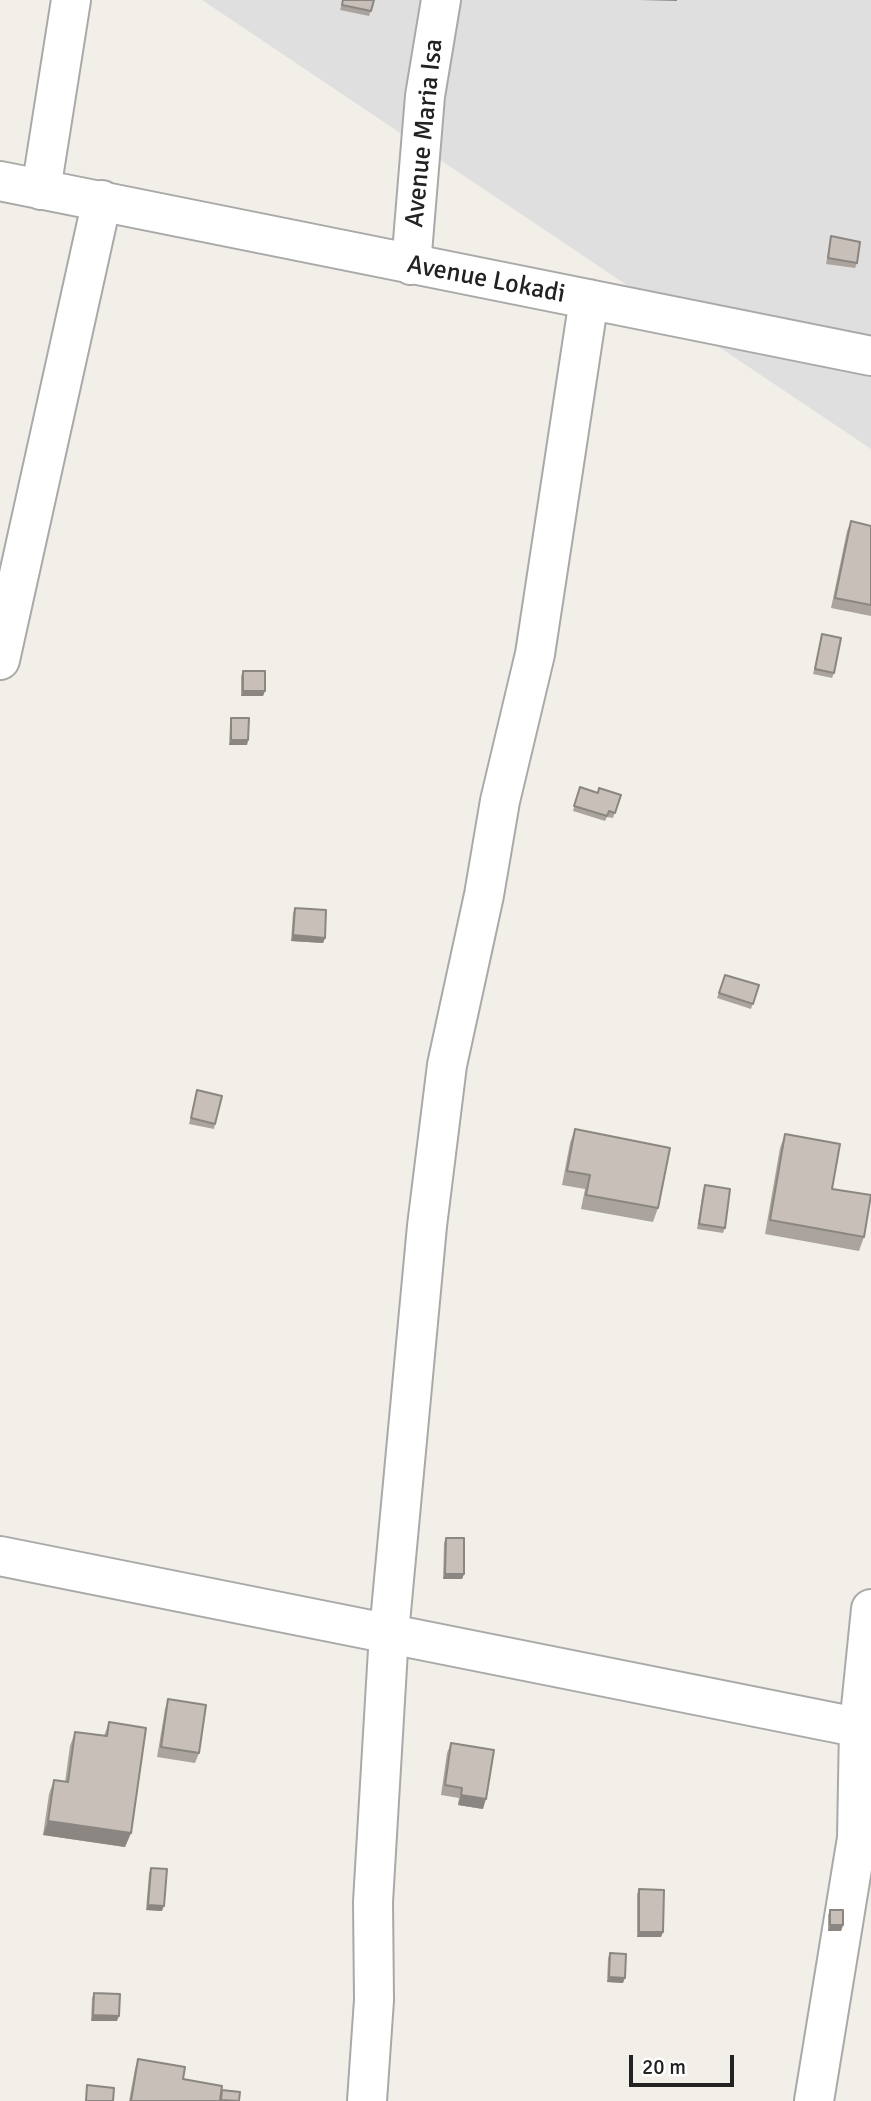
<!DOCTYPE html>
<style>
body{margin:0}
#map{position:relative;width:871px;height:2101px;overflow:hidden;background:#f2efe9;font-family:Signika,sans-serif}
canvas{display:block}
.scale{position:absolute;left:629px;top:2055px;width:105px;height:32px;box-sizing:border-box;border:4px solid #222;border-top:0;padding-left:9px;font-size:21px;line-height:24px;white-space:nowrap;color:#222;-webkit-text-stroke:5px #fff;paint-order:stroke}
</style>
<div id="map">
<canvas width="871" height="2101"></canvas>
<div class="scale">20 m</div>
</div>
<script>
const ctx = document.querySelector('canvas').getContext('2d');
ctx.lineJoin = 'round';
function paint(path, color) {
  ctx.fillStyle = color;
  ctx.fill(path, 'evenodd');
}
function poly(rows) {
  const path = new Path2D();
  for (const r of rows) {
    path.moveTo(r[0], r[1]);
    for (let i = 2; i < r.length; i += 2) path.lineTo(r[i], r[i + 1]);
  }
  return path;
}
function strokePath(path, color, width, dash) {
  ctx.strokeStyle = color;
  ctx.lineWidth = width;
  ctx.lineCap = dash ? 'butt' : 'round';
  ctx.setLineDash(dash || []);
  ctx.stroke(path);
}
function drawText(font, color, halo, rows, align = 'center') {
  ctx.font = font + ' Signika,sans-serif';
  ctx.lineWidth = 7;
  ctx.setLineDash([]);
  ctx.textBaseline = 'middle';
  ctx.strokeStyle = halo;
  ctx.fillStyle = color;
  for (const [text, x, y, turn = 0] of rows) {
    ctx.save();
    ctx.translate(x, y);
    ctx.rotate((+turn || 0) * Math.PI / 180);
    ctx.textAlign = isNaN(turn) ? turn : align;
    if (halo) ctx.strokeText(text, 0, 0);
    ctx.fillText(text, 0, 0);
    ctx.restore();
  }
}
const residential = poly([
 [202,0,871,0,871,449]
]);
const minor = poly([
 [0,181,871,356],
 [41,190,71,0],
 [411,265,425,96,441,0],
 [0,660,102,200],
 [0,1556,871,1730],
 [367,2101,374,2000,373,1902,389,1633,427,1226,447,1065,484,895,500,801,535,654,589,299],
 [814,2101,857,1838,859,1727,871,1609]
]);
const wall = poly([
 [343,0,374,0,369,16,340,10],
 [831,236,857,263,855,268,826,264],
 [851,521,871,526,871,616,831,608,847,531],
 [822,634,834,673,832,678,813,674],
 [243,671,265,691,263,696,241,696,241,676],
 [231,718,248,740,247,745,229,745,230,723],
 [580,787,598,793,621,795,613,818,607,817,605,821,573,811],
 [295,908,325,938,323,943,291,941,293,913],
 [725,975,759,985,751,1009,717,998],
 [197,1090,215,1124,214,1129,189,1124],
 [575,1129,658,1208,653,1222,581,1209,585,1189,562,1185,570,1143],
 [785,1134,864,1237,859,1251,765,1234,780,1148],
 [705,1185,725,1228,723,1233,697,1229,703,1190],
 [446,1538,464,1574,462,1579,443,1579,444,1543],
 [168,1699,199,1753,195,1763,157,1757,165,1709],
 [109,1722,131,1833,125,1847,43,1835,49,1794,54,1780,65,1782,70,1746,75,1732,104,1736],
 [451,1743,483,1809,458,1805,459,1798,441,1795,447,1753],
 [151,1868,162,1911,146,1910,149,1873],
 [639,1889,663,1932,661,1937,637,1937,637,1894],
 [830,1910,843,1925,841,1931,828,1931,828,1915],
 [610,1953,623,1983,607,1982,608,1958],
 [94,1993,117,2021,91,2021,92,1998],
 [138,2059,183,2079,221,2092,239,2101,129,2101,135,2069]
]);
const shadedWall = poly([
 [639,0,677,0,677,1],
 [243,691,265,691,263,696,241,696],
 [231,740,248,740,247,745,229,745],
 [293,935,325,938,323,943,291,941],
 [445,1574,464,1574,462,1579,443,1579],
 [461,1795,486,1799,483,1809,458,1805],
 [48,1821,131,1833,125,1847,43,1835],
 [148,1905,164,1906,162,1911,146,1910],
 [830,1925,843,1925,841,1931,828,1931],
 [639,1932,663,1932,661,1937,637,1937],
 [609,1977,625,1978,623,1983,607,1982],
 [93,2015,119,2016,117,2021,91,2021]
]);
const building = poly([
 [343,0,374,0,371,11,342,5,343,0],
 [831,236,860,242,857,263,828,258,831,236],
 [851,521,871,526,871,605,835,598,851,521],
 [822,634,841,638,834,673,815,669,822,634],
 [243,671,265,671,265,691,243,691,243,671],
 [231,718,249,718,248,740,231,740,231,718],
 [580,787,598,793,599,788,621,795,615,813,609,811,607,816,574,806,580,787],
 [295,908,326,910,325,938,293,935,295,908],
 [725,975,759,985,753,1004,719,993,725,975],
 [197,1090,222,1096,215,1124,191,1118,197,1090],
 [575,1129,670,1148,658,1208,586,1195,590,1175,567,1171,575,1129],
 [785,1134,840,1144,832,1189,871,1195,864,1237,770,1220,785,1134],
 [705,1185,730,1189,725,1228,699,1224,705,1185],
 [446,1538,464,1538,464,1574,445,1574,446,1538],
 [168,1699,206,1705,199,1753,161,1747,168,1699],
 [109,1722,146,1728,131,1833,48,1821,54,1780,68,1782,75,1732,107,1736,109,1722],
 [451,1743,494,1750,486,1799,461,1795,462,1788,445,1785,451,1743],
 [151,1868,167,1869,164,1906,148,1905,151,1868],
 [639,1889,664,1890,663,1932,639,1932,639,1889],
 [830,1910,843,1910,843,1925,830,1925,830,1910],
 [610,1953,626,1954,625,1978,609,1977,610,1953],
 [94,1993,120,1994,119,2016,93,2015,94,1993],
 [138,2059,185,2067,183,2079,222,2086,220,2101,131,2101,138,2059],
 [87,2085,114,2088,113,2101,86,2101,87,2085],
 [222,2090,240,2092,239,2101,221,2100,222,2090]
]);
const streetNames = [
 ["Avenue Maria Isa",425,133,-84],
 ["Avenue Lokadi",486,280,11]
];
paint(residential, '#e0dfdf');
strokePath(minor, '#a9a9a9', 42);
strokePath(minor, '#fff', 38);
paint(wall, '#aba49e');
paint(shadedWall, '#8b8681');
paint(building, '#c7bfb8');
strokePath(building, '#8b8681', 2);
drawText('26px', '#222', '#fff', streetNames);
</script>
